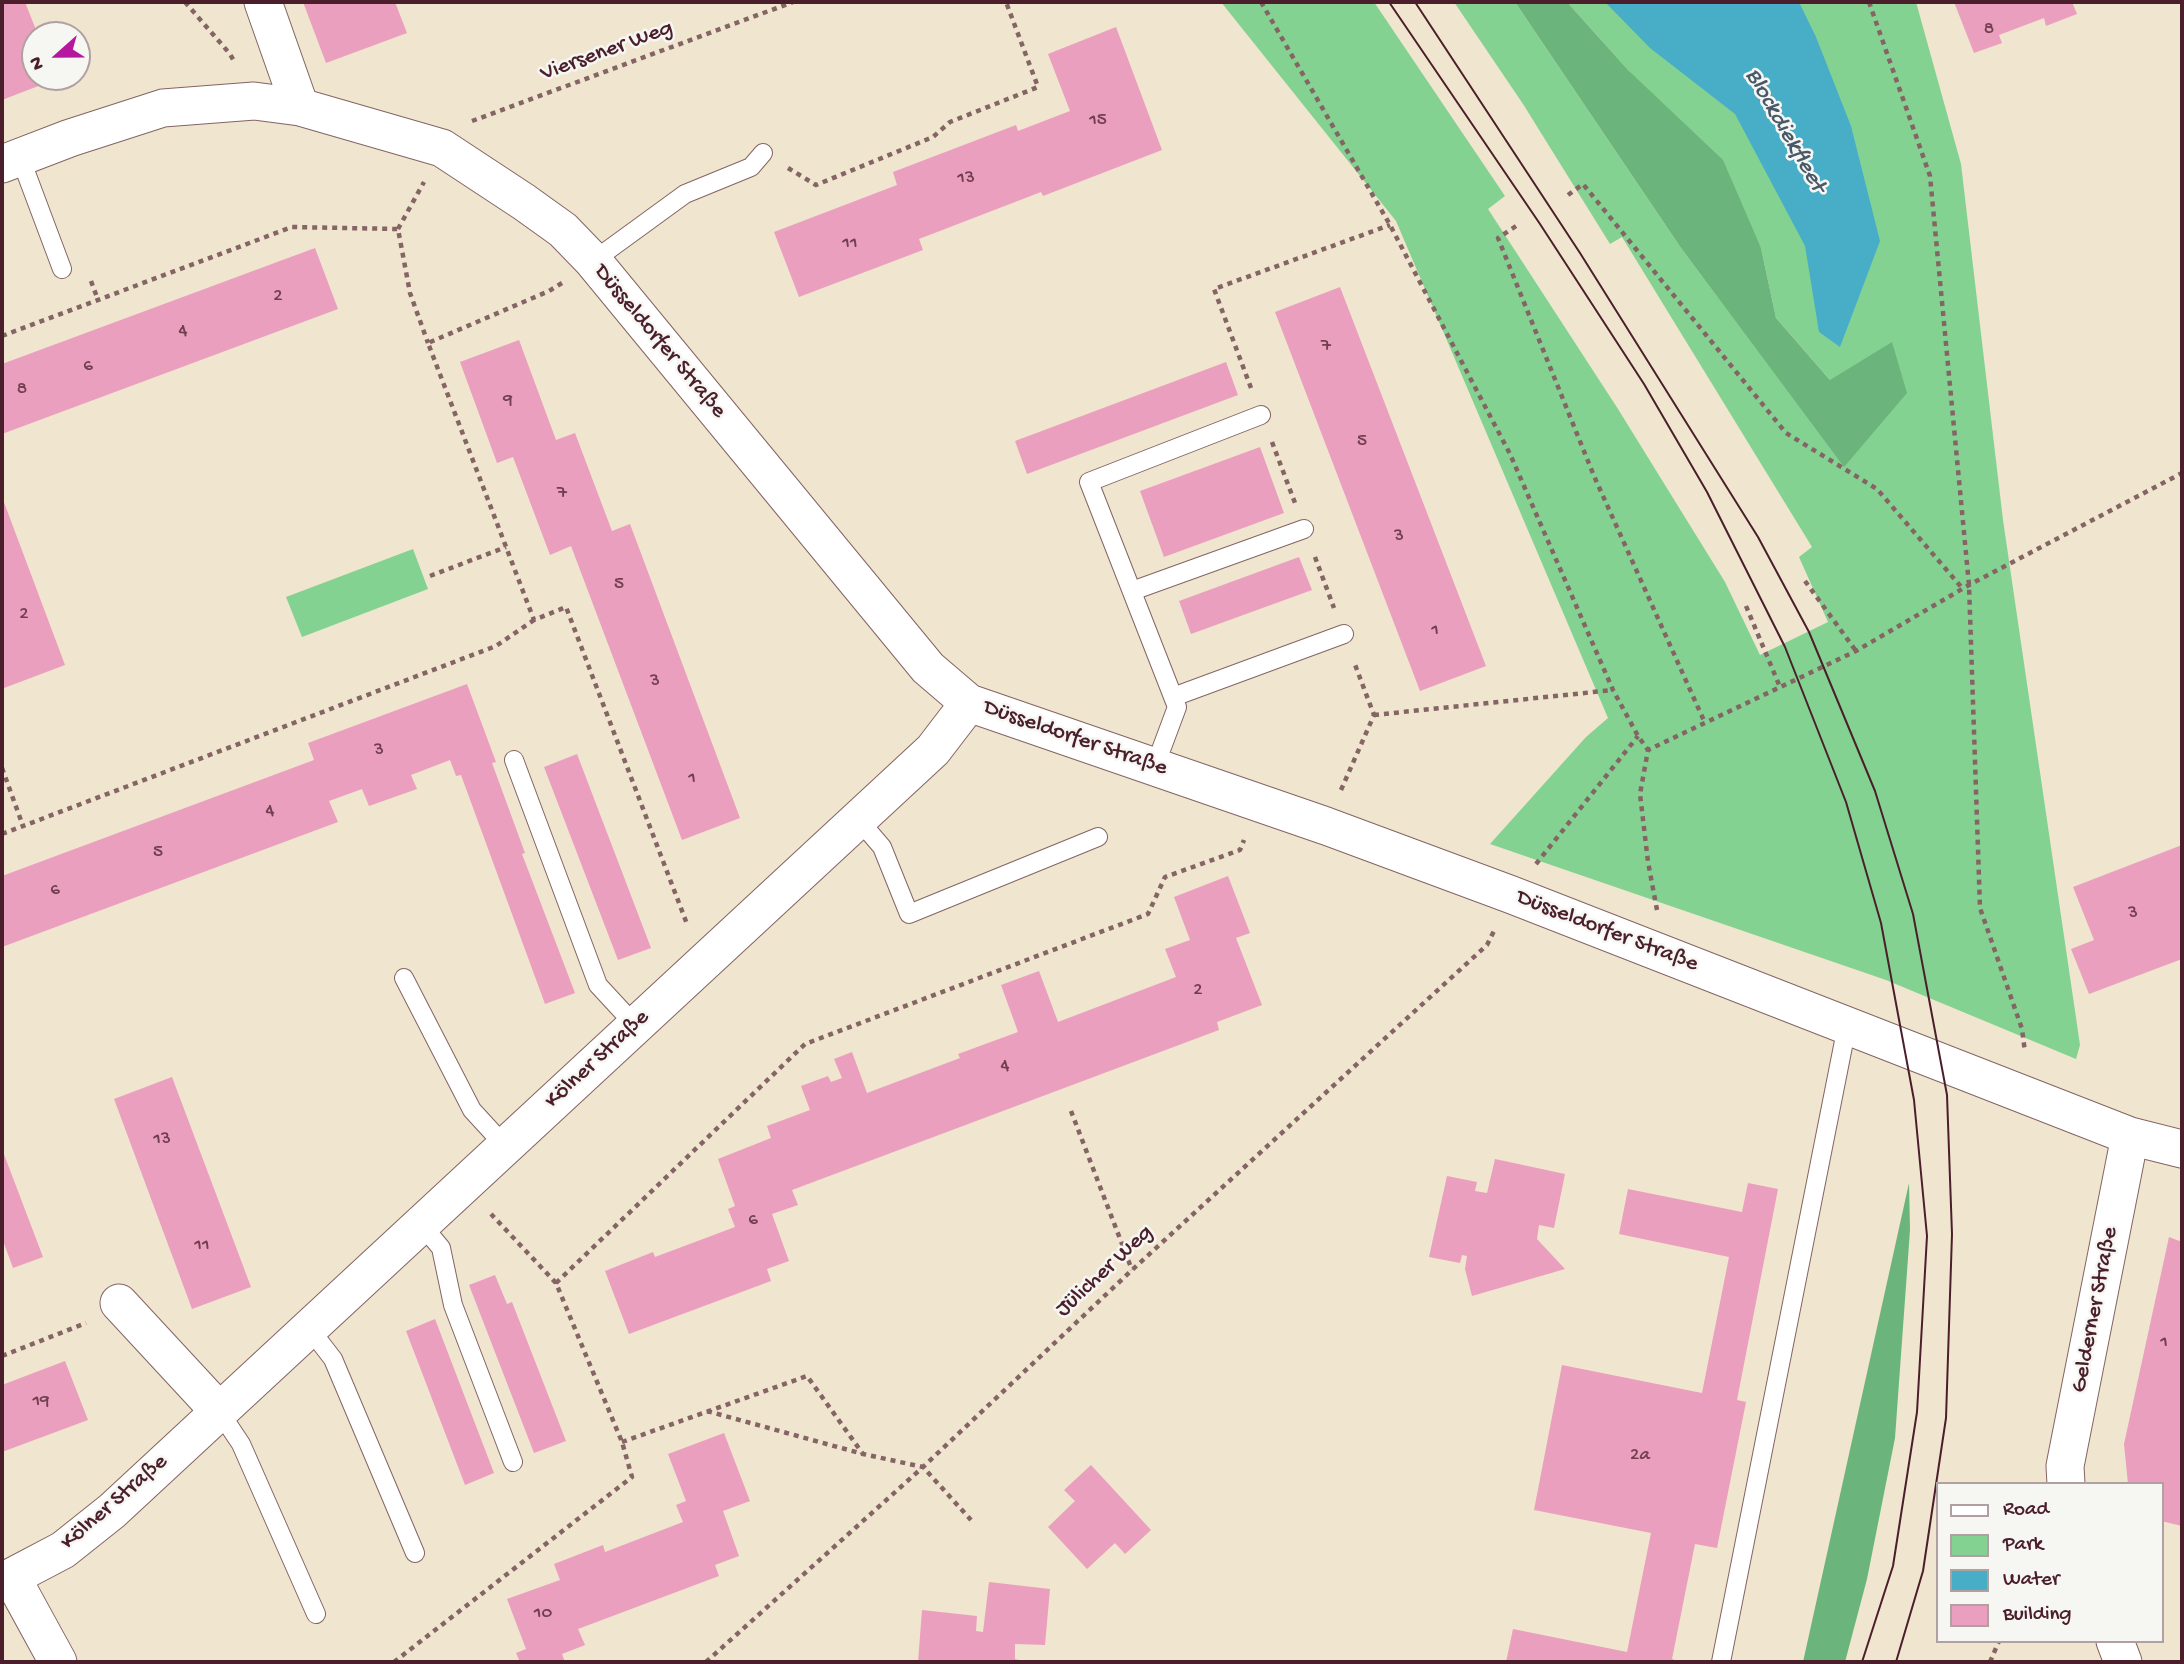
<!DOCTYPE html>
<meta charset="utf-8">
<style>
body{margin:0}
#map{position:relative;width:2184px;height:1664px;overflow:hidden;background:#f0e5ce;font-family:"Gochi Hand",sans-serif}
canvas{display:block}
.frame{position:absolute;inset:0;border:4px solid #4a1f2b;pointer-events:none}
.legend{position:absolute;left:1936px;top:1482px;width:228px;height:161px;box-sizing:border-box;background:#f6f6f2;border:2px solid #b1a0a2;margin:0;padding:9px 12px;list-style:none;font-size:21px;color:#4a1f2b}
.legend li{display:flex;align-items:center;gap:14px;height:35px}
.legend b{width:35px;border:2px solid #b1a0a2}
.north{position:absolute;left:21px;top:21px;width:70px;height:70px;box-sizing:border-box;background:#f6f6f2;border:2px solid #b1a0a2;border-radius:50%;rotate:249deg;font-size:19px;font-weight:700;line-height:28px;text-align:center;color:#4a1f2b}
.north::after{content:'';display:block;margin:auto;width:24px;height:32px;background:#b5179e;clip-path:polygon(50% 0,100% 100%,50% 72%,0 100%)}
</style>
<div id="map">
<canvas width="2184" height="1664"></canvas>
<div class="frame"></div>
<ul class="legend">
<li><b style="height:9px;background:#fff"></b>Road</li>
<li><b style="height:19px;background:#84d291"></b>Park</li>
<li><b style="height:19px;background:#48aec7"></b>Water</li>
<li><b style="height:19px;background:#eb9fbf"></b>Building</li>
</ul>
<div class="north">N</div>
</div>
<script>
const ctx = document.querySelector('canvas').getContext('2d');
ctx.lineJoin = 'round';
function paint(path, color) {
  ctx.fillStyle = color;
  ctx.fill(path, 'evenodd');
}
function poly(rows) {
  const path = new Path2D();
  for (const r of rows) {
    path.moveTo(r[0], r[1]);
    for (let i = 2; i < r.length; i += 2) path.lineTo(r[i], r[i + 1]);
  }
  return path;
}
function strokePath(path, color, width, dash) {
  ctx.strokeStyle = color;
  ctx.lineWidth = width;
  ctx.lineCap = dash ? 'butt' : 'round';
  ctx.setLineDash(dash || []);
  ctx.stroke(path);
}
function drawText(font, color, halo, rows, align = 'center') {
  ctx.font = font + ' "Gochi Hand",sans-serif';
  ctx.lineWidth = 5;
  ctx.setLineDash([]);
  ctx.textBaseline = 'middle';
  ctx.strokeStyle = halo;
  ctx.fillStyle = color;
  for (const [text, x, y, turn = 0] of rows) {
    ctx.save();
    ctx.translate(x, y);
    ctx.rotate((+turn || 0) * Math.PI / 180);
    ctx.textAlign = isNaN(turn) ? turn : align;
    if (halo) ctx.strokeText(text, 0, 0);
    ctx.fillText(text, 0, 0);
    ctx.restore();
  }
}
const green = poly([
 [1221,2,1374,2,1505,196,1488,209,1618,409,1725,582,1760,655,1828,622,1799,557,1812,547,1622,237,1610,244,1523,104,1454,2,1515,2,1681,248,1844,466,1892,343,1831,381,1776,318,1761,248,1629,71,1567,2,1916,2,1961,164,2003,520,2080,1045,2076,1059,1886,980,1490,844,1586,737,1608,718,1396,221],
 [413,549,428,589,302,637,286,597]
]);
const forest = poly([
 [1515,2,1567,2,1629,71,1723,160,1761,248,1776,318,1830,380,1892,342,1907,393,1844,467,1681,248],
 [1909,1183,1910,1230,1895,1438,1867,1579,1845,1662,1803,1662]
]);
const water = poly([
 [1605,2,1799,2,1816,37,1851,126,1880,241,1840,347,1819,332,1805,246,1735,114,1650,48]
]);
const building = poly([
 [2,2,25,2,38,35,35,35,35,77,53,77,54,80,2,100],
 [303,2,395,2,407,33,326,63],
 [1954,2,2072,2,2077,14,2046,26,2044,18,1999,35,2002,43,1974,53],
 [1116,27,1162,150,1043,196,1041,192,919,239,923,250,799,297,774,232,897,185,893,172,1016,125,1018,131,1070,111,1048,54],
 [315,248,338,309,2,434,2,364],
 [1340,287,1486,666,1420,691,1275,312],
 [519,340,556,440,575,433,612,531,630,524,740,818,682,840,571,546,550,555,513,457,497,463,460,362],
 [1226,362,1238,395,1027,474,1015,441],
 [1260,447,1284,513,1164,557,1140,491],
 [2,497,65,665,4,688,2,683],
 [1299,557,1312,590,1191,634,1179,601],
 [467,684,496,762,492,763,525,853,522,854,575,993,545,1004,461,775,456,776,450,760,411,775,417,789,369,806,362,789,329,801,338,822,2,947,2,876,314,760,308,743],
 [577,754,651,948,618,960,544,767],
 [2182,845,2182,959,2089,994,2071,949,2094,940,2073,887],
 [1228,876,1250,933,1236,938,1262,1005,1217,1022,1219,1030,792,1190,798,1205,772,1214,789,1261,767,1269,771,1281,629,1334,605,1271,653,1252,655,1257,735,1227,728,1209,735,1206,718,1159,771,1138,767,1126,810,1110,801,1086,828,1076,831,1082,842,1078,834,1059,852,1052,867,1093,960,1058,958,1054,1018,1032,1001,985,1039,971,1058,1022,1176,977,1165,949,1190,940,1174,897],
 [172,1077,251,1287,192,1309,114,1099],
 [2,1149,43,1257,13,1268,2,1238],
 [1495,1159,1565,1174,1554,1228,1539,1225,1537,1239,1565,1269,1472,1296,1465,1269,1467,1256,1462,1255,1460,1263,1429,1257,1447,1176,1477,1182,1475,1191,1487,1193],
 [1748,1183,1778,1189,1737,1400,1746,1402,1717,1548,1695,1544,1672,1659,1681,1662,1506,1662,1513,1629,1627,1652,1651,1533,1534,1510,1562,1365,1702,1393,1729,1257,1619,1234,1628,1189,1742,1212],
 [2169,1237,2182,1242,2182,1526,2161,1521,2161,1484,2128,1484,2124,1444],
 [495,1275,507,1304,512,1302,566,1441,534,1453,469,1285],
 [435,1319,494,1473,465,1485,406,1331],
 [65,1361,88,1420,2,1452,2,1385],
 [724,1433,750,1501,723,1511,739,1556,715,1565,719,1576,578,1629,585,1645,562,1654,565,1662,520,1662,516,1653,526,1649,507,1599,560,1580,554,1564,603,1545,605,1552,683,1522,676,1505,686,1501,668,1454],
 [1091,1465,1151,1530,1125,1554,1115,1543,1087,1569,1048,1527,1075,1501,1064,1490],
 [989,1582,1050,1589,1045,1645,1015,1644,1015,1659,1026,1662,918,1662,922,1610,977,1616,976,1631,983,1632]
]);
const path = poly([
 [185,2,230,54,235,63],
 [1261,2,1390,225,1510,454,1613,690,1638,736,1648,750],
 [1869,2,1930,176,1969,585,1980,908,2022,1029,2025,1052],
 [472,121,793,2],
 [788,168,816,185,933,137,950,122,1038,87,1006,2],
 [1568,195,1583,184,1786,433,1877,489,1963,589],
 [1516,226,1498,238,1594,476,1705,723],
 [398,229,424,182],
 [91,281,98,300],
 [562,283,549,291,428,343,534,620,566,607,687,924],
 [2,336,292,227,398,229,410,293,428,343],
 [1251,388,1214,289,1390,225],
 [1272,442,1295,503],
 [1315,557,1334,608],
 [430,576,506,547],
 [1805,581,1856,651],
 [1746,606,1780,687],
 [1374,715,1613,690],
 [2,768,23,826],
 [1341,790,1374,715,1354,662],
 [2,834,496,646,534,620],
 [1536,864,1638,736],
 [1657,910,1648,862,1640,794,1648,750,1856,651,1969,585,2182,473],
 [1071,1111,1132,1270],
 [556,1283,805,1044,1148,914,1165,877,1240,850,1244,840],
 [2,1356,86,1323],
 [707,1411,863,1454,923,1467,971,1520],
 [622,1442,807,1376,863,1454],
 [394,1662,632,1477,622,1442,556,1283,491,1214],
 [706,1662,923,1467,1132,1270,1487,945,1494,931],
 [1990,1662,1999,1641]
]);
const service = poly([
 [20,157,62,269],
 [593,261,685,194,751,167,763,153],
 [1132,591,1304,529],
 [1173,697,1344,634],
 [514,760,598,985,635,1025],
 [1155,766,1177,707,1089,482,1261,415],
 [858,819,882,847,909,914,1098,837],
 [404,978,472,1110,505,1146],
 [421,1224,441,1248,453,1305,513,1462],
 [309,1328,333,1359,415,1553],
 [219,1411,241,1444,316,1614],
 [1721,1662,1847,1026]
]);
const minor = poly([
 [263,2,300,107],
 [2,164,70,138,163,108,254,101,300,107,442,148,524,202,563,230,593,261,928,668,969,703,1326,826,1512,895,2130,1136,2182,1149],
 [119,1303,219,1411],
 [2066,1484,2065,1466,2130,1136],
 [12,1578,58,1662],
 [2,1582,63,1550,112,1511,933,750,969,703],
 [2115,1641,2123,1662]
]);
const tram = poly([
 [1389,2,1540,224,1644,384,1707,492,1785,647,1846,802,1881,923,1914,1100,1927,1236,1917,1412,1893,1566,1862,1662],
 [1415,2,1580,253,1758,537,1809,632,1875,791,1913,914,1947,1095,1952,1234,1946,1418,1923,1571,1896,1662]
]);
const numberNames = [
 ["8",1989,30],
 ["15",1098,121],
 ["13",966,179],
 ["11",850,244],
 ["2",278,297],
 ["4",183,332],
 ["7",1326,347],
 ["6",88,367],
 ["8",22,390],
 ["9",508,401],
 ["5",1362,442],
 ["7",562,494],
 ["3",1399,537],
 ["5",619,585],
 ["2",24,615],
 ["1",1435,631],
 ["3",655,682],
 ["3",379,751],
 ["1",692,779],
 ["4",270,812],
 ["5",158,853],
 ["6",55,891],
 ["3",2133,914],
 ["2",1198,991],
 ["4",1005,1067],
 ["13",162,1140],
 ["6",753,1221],
 ["11",202,1246],
 ["1",2164,1343],
 ["19",41,1402],
 ["2a",1640,1456],
 ["10",543,1614]
];
const streetNames = [
 ["Viersener Weg",607,52,-20],
 ["Düsseldorfer Straße",659,342,50],
 ["Düsseldorfer Straße",1075,739,19],
 ["Düsseldorfer Straße",1607,932,21],
 ["Kölner Straße",598,1060,-43],
 ["Jülicher Weg",1105,1272,-43],
 ["Gelderner Straße",2096,1310,-79],
 ["Kölner Straße",115,1503,-41]
];
const waterNames = [
 ["Blockdiekfleet",1784,131,60]
];
paint(green, '#84d291');
paint(forest, '#6bb47b');
paint(water, '#48aec7');
paint(building, '#eb9fbf');
strokePath(service, '#846464', 20);
strokePath(minor, '#846464', 39);
strokePath(path, '#846464', 4.5, [5, 5]);
strokePath(service, '#fff', 18);
strokePath(minor, '#fff', 37);
strokePath(tram, '#4a1f2b', 2);
drawText('19px', '#723f50', null, numberNames);
drawText('23px', '#4a1f2b', '#f6f6f2', streetNames);
drawText('italic 24px', '#495869', '#f6f6f2', waterNames);
</script>
